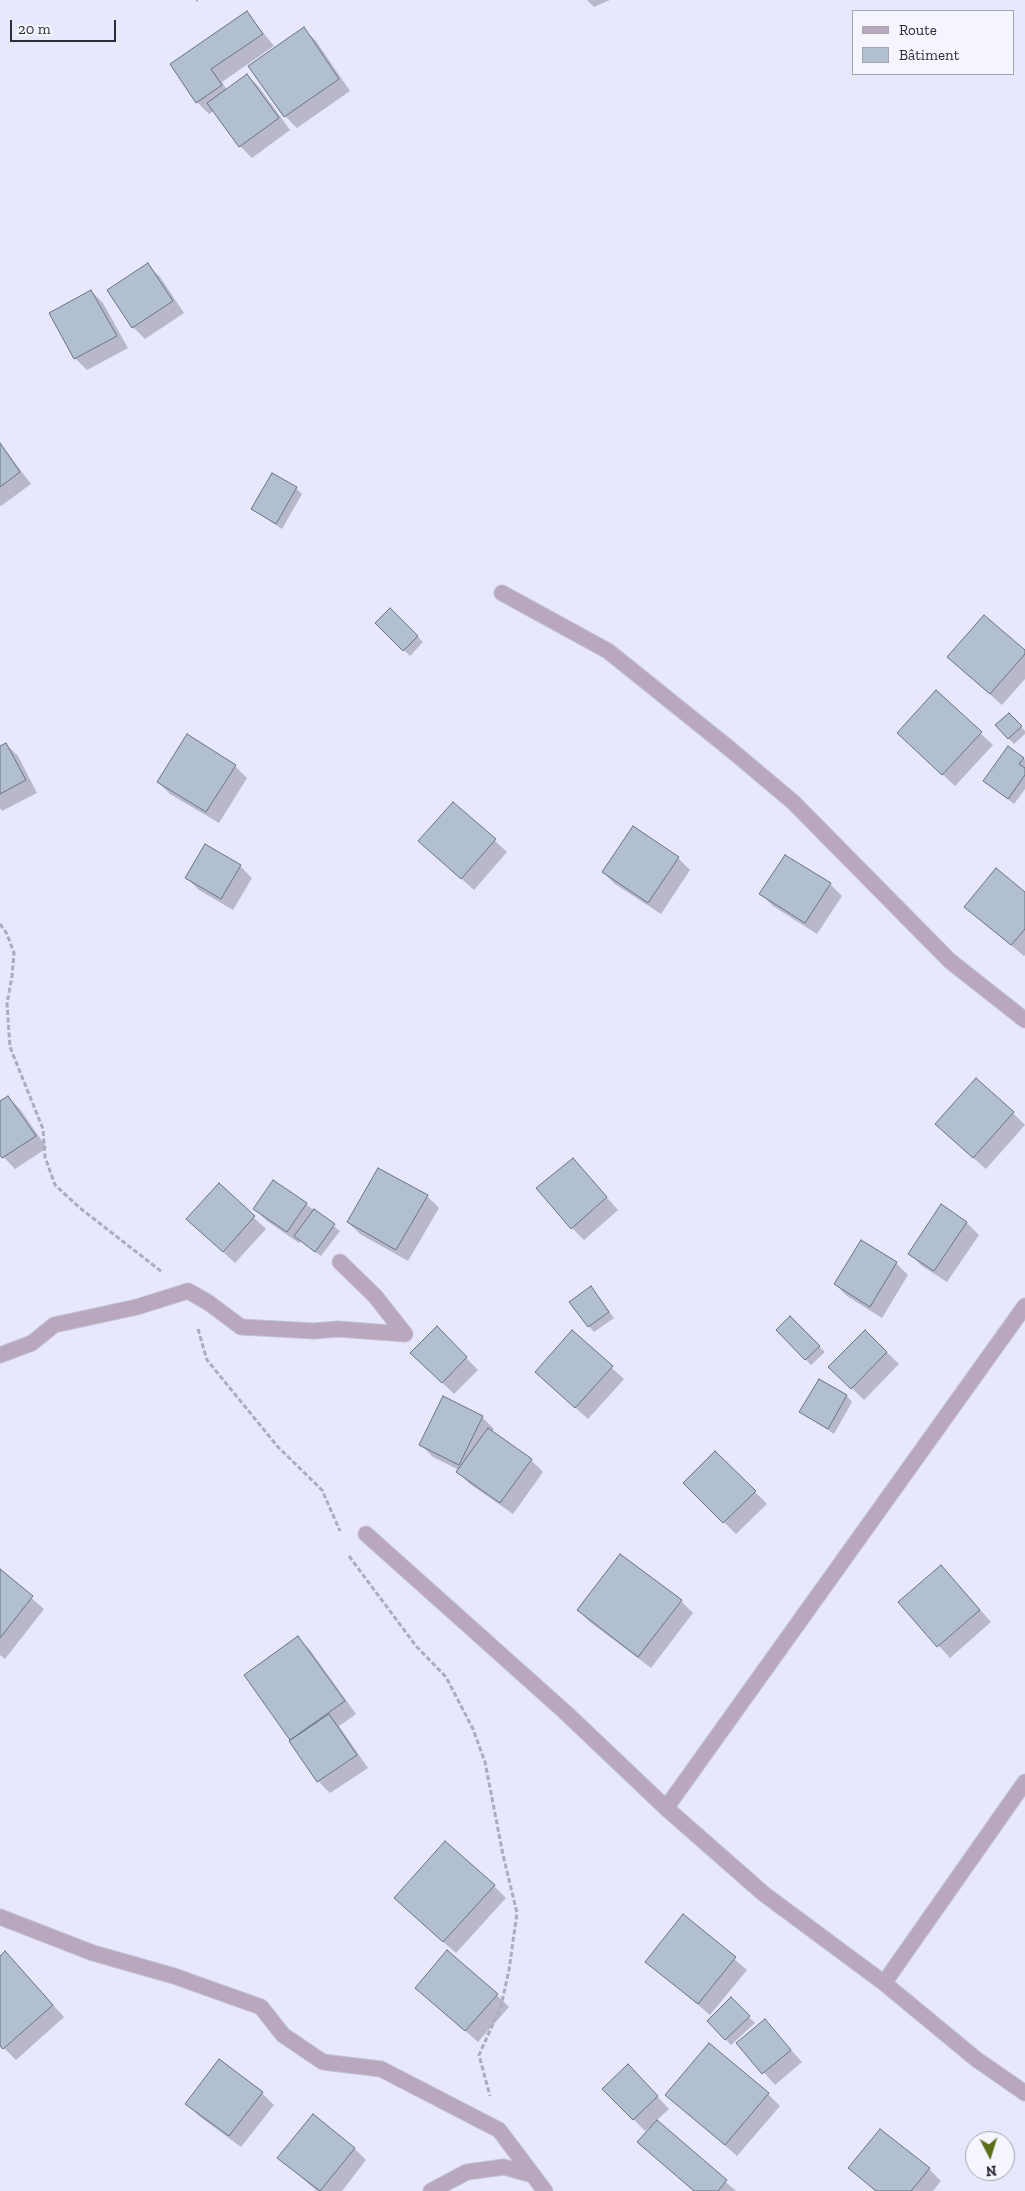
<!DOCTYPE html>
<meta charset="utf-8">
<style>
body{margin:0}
#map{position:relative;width:1025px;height:2191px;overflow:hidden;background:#e7e7fd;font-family:"Zilla Slab",serif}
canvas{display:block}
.legend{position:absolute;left:852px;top:10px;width:162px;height:65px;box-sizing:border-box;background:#f5f5fe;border:1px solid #a5a5ae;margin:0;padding:6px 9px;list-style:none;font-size:15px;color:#2d2d36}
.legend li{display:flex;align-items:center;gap:10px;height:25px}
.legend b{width:25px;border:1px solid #a5a5ae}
.north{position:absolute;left:965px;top:2131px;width:50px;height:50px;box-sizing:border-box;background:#f5f5fe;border:1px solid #a5a5ae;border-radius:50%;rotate:175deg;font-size:14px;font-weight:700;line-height:20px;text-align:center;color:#2d2d36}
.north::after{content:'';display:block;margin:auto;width:18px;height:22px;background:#5d6e1b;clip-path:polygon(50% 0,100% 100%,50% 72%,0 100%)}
.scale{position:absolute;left:10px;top:20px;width:106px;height:22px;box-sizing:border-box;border:2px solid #2d2d36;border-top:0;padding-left:6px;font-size:15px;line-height:18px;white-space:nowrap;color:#2d2d36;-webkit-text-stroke:4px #f5f5fe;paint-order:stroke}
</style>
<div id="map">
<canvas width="1025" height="2191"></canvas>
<ul class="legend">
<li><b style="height:6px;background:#b8a7bd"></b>Route</li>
<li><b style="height:14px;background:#b1bfd1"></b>Bâtiment</li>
</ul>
<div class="north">N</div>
<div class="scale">20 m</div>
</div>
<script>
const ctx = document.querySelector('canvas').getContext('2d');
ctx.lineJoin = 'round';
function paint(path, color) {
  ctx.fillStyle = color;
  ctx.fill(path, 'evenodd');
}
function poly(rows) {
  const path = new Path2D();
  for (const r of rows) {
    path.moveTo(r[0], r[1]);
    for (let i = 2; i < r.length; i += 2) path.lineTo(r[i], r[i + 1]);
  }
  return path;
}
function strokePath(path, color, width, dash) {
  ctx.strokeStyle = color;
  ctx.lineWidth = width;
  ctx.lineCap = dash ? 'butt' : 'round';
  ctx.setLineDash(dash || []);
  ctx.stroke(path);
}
const shadow = poly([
 [587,0,610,0,594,7],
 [247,13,274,46,222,82,227,90,247,75,259,87,290,130,252,158,240,146,214,111,209,114,197,102,171,64],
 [304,29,316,41,350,91,297,128,285,116],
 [148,265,160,277,184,313,145,339,133,327],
 [91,291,103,303,128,348,87,370,75,358,50,313],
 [0,443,31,484,1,506,0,505],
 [296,488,302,494,282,529,252,509],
 [390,610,423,642,410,656,377,623],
 [1025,652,1025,679,1002,705,961,669],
 [936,692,993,745,955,786,898,733],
 [1009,714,1025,731,1025,734,1014,744,996,726],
 [6,744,18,756,37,793,2,811,0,808,0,747],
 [1023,758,1025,760,1025,789,1014,804,985,781],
 [235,766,247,778,219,823,170,794,158,782],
 [454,803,507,852,474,890,432,853],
 [633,828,678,858,690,870,661,914,615,884,603,872],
 [240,866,252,878,233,910,199,890,187,878],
 [830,884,842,896,817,934,773,906,761,894],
 [1025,894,1025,955,1024,956,965,907],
 [8,1097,20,1109,47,1148,15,1169,0,1153,0,1103],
 [1013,1113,1025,1125,986,1169,948,1136],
 [573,1159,618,1210,584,1240,572,1228],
 [219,1185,266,1229,235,1263,200,1231],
 [427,1196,439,1208,408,1261,360,1234,348,1222],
 [306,1204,340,1231,321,1256,301,1241,299,1243,267,1221,255,1209],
 [942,1206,967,1223,979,1235,947,1282,922,1266,910,1254],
 [861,1241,896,1263,908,1275,882,1318,847,1296,835,1284],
 [591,1288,614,1318,594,1332,589,1326],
 [790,1318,825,1352,811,1365,777,1330],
 [437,1328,478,1370,454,1394,412,1353],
 [865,1331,899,1364,864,1400,830,1367],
 [572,1332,624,1379,588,1419,549,1384],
 [819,1381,847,1396,852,1402,834,1434,801,1412],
 [482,1417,494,1429,492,1432,531,1460,543,1472,513,1514,470,1484,458,1472,459,1470,433,1457,421,1445],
 [715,1452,767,1504,736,1534,684,1483],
 [941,1566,991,1622,950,1658,899,1602],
 [0,1571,44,1609,5,1659,0,1655],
 [681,1601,693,1613,651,1668,590,1622,578,1610],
 [298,1638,310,1650,356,1714,339,1726,368,1768,330,1793,318,1781,292,1740,246,1675],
 [494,1886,506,1898,456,1953,407,1910],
 [684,1916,747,1970,710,2015,647,1961],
 [0,1958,17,1965,64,2017,16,2060,0,2044],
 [497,1995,509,2007,478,2042,429,1999],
 [731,1999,755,2023,731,2045,709,2021],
 [776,2033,802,2062,775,2085,738,2043],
 [640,2078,669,2109,656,2121,736,2191,694,2191,639,2142,651,2129,649,2128,645,2131,604,2089],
 [262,2093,274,2105,241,2147,199,2116,187,2104],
 [768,2094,780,2106,737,2156,667,2095],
 [354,2148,366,2160,342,2191,317,2191,279,2158],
 [850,2168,929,2169,941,2181,933,2191,875,2191]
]);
const building = poly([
 [247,11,263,34,211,69,222,85,196,103,170,64,247,11],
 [304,27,339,79,284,117,248,66,304,27],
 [247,74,279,118,239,147,207,103,247,74],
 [148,263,173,301,132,328,107,290,148,263],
 [91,290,117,336,74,359,49,313,91,290],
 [0,443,20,472,0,487,0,443],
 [272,473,297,487,276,524,251,509,272,473],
 [390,608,418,636,403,651,375,623,390,608],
 [984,615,1025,650,1025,654,990,694,947,657,984,615],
 [936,690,982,732,942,775,897,733,936,690],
 [1009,713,1022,726,1008,739,995,725,1009,713],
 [187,734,236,765,206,812,157,782,187,734],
 [6,743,26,780,0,794,0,746,6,743],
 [1008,746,1024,758,1019,764,1025,768,1025,775,1008,799,983,781,1008,746],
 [453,802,496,839,461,879,418,841,453,802],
 [633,826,679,857,648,903,602,872,633,826],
 [205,844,241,865,221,899,185,878,205,844],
 [785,855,831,883,805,923,759,894,785,855],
 [996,868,1025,892,1025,929,1011,945,964,907,996,868],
 [976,1078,1014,1112,973,1158,935,1124,976,1078],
 [8,1096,36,1136,2,1158,0,1155,0,1101,8,1096],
 [573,1158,607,1197,571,1229,536,1188,573,1158],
 [378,1168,428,1195,396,1250,347,1222,378,1168],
 [273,1180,307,1203,287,1232,253,1209,273,1180],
 [219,1183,255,1216,223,1252,186,1219,219,1183],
 [941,1204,967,1222,934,1271,908,1254,941,1204],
 [314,1209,335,1224,315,1252,294,1236,314,1209],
 [861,1240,897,1262,870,1307,834,1284,861,1240],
 [591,1286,609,1312,588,1327,569,1302,591,1286],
 [790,1316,820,1346,805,1360,776,1330,790,1316],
 [437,1326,467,1357,442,1383,410,1353,437,1326],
 [572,1330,613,1366,575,1408,535,1372,572,1330],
 [865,1330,887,1352,851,1389,828,1367,865,1330],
 [819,1379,847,1395,828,1429,799,1412,819,1379],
 [443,1396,483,1416,459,1465,419,1445,443,1396],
 [488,1428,532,1459,500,1503,456,1472,488,1428],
 [715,1451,756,1491,723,1523,683,1483,715,1451],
 [620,1554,682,1600,638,1657,577,1610,620,1554],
 [941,1565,980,1610,937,1647,898,1602,941,1565],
 [0,1569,33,1596,0,1638,0,1569],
 [298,1636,345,1701,290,1740,244,1675,298,1636],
 [329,1714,357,1755,317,1782,289,1741,329,1714],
 [445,1841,495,1885,443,1942,394,1898,445,1841],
 [683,1914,736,1957,698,2004,645,1962,683,1914],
 [447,1950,498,1994,465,2031,415,1988,447,1950],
 [5,1951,53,2005,3,2049,0,2046,0,1956,5,1951],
 [731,1997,750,2016,725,2040,707,2021,731,1997],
 [765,2019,791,2050,762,2074,736,2043,765,2019],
 [709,2043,769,2093,725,2145,665,2095,709,2043],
 [219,2059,263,2092,229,2136,185,2104,219,2059],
 [628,2064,658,2096,633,2120,602,2089,628,2064],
 [313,2114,355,2148,320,2191,277,2158,313,2114],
 [657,2120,727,2180,718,2191,694,2191,637,2142,657,2120],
 [880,2129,930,2168,911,2191,876,2191,848,2168,880,2129]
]);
const path = poly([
 [196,0,198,0],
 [0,924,7,934,14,953,12,976,7,1004,10,1047,43,1129,45,1157,55,1185,80,1208,162,1272],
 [198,1329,207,1360,278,1447,322,1490,340,1531],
 [349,1556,416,1646,446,1677,473,1729,485,1762,503,1855,517,1913,509,1970,501,2006,479,2055,490,2096]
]);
const street = poly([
 [502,593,608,651,730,749,793,802,950,961,1025,1020],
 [0,1355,32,1343,54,1325,137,1307,188,1291,209,1303,241,1327,314,1331,338,1329,405,1334,375,1296,340,1262],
 [366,1534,565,1712,666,1808,764,1894,884,1983,976,2059,1025,2093],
 [666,1808,1025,1306],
 [0,1917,93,1953,174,1976,261,2007,283,2035,323,2062,381,2069,499,2130,545,2191],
 [884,1983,1025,1782],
 [431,2191,467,2172,504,2167,533,2175]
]);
paint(shadow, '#0003');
paint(building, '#b1bfd1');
strokePath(building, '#677484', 1);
strokePath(street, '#c2c2d5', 17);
strokePath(path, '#acacbe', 3, [5, 2.5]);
strokePath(street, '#b8a7bd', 15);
</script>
